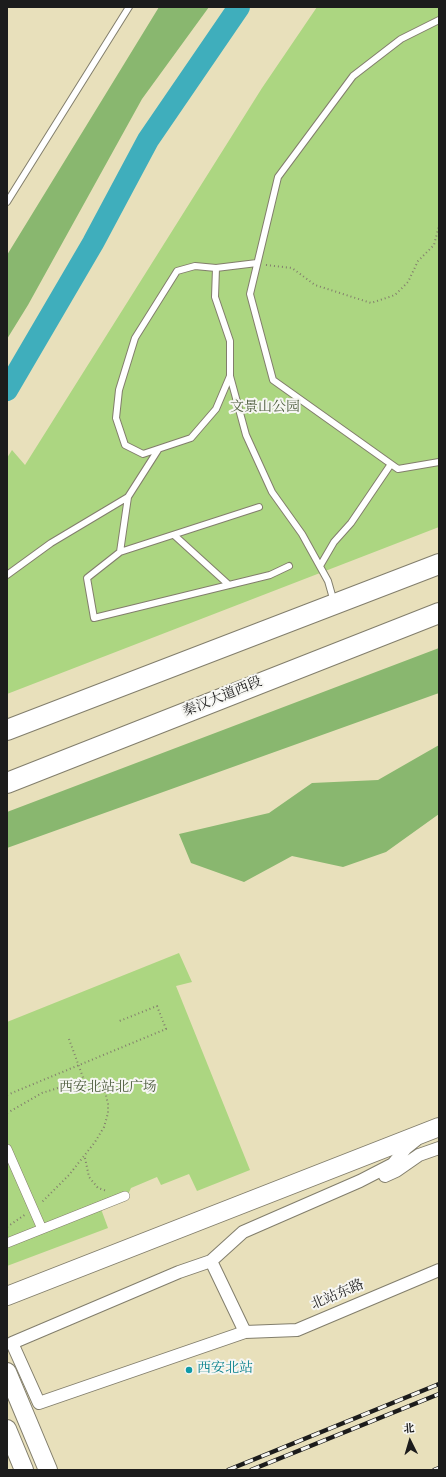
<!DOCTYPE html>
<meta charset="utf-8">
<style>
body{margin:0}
#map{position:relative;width:446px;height:1477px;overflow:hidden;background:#e8e0bb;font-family:"Sorts Mill Goudy","Noto Serif SC",serif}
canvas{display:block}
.frame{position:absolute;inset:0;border:8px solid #1c1c1c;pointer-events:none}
.north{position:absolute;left:390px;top:1421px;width:40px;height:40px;-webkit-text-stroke:3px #f6f6f2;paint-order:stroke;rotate:355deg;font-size:11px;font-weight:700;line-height:16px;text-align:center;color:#1c1c1c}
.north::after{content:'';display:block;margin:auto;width:14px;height:18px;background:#1c1c1c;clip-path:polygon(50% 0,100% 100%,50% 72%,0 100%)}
</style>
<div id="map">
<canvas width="446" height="1477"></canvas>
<div class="frame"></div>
<div class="north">北</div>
</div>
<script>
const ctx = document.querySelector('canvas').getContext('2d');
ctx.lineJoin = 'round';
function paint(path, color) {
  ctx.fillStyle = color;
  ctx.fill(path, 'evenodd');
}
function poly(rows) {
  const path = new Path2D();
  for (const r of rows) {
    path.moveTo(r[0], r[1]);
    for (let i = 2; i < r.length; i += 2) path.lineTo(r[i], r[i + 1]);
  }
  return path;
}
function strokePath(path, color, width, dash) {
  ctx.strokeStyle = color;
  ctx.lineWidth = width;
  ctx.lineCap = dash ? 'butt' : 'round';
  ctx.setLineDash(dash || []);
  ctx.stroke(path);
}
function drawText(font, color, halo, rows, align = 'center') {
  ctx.font = font + ' "Sorts Mill Goudy","Noto Serif SC",serif';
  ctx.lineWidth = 4;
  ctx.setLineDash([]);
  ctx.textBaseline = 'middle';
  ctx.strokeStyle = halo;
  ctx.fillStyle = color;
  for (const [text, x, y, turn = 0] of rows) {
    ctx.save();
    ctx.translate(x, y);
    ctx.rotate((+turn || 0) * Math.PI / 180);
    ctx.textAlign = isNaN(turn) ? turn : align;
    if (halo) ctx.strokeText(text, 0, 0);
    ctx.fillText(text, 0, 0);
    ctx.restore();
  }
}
const green = poly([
 [317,7,439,7,439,527,7,694,7,458,12,450,25,465,262,88],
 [179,953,192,982,176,986,250,1170,197,1191,189,1174,161,1185,157,1177,131,1188,125,1201,101,1209,108,1228,7,1266,7,1022]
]);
const forest = poly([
 [159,7,209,7,142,99,28,305,7,339,7,255],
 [439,648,439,693,7,848,7,812],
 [439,745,439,814,386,852,343,867,292,856,244,882,191,863,179,834,269,813,312,783,378,780]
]);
const river = poly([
 [7,390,93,243,148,140,239,7]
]);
const path = poly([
 [266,265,292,268,315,285,371,303,395,295,408,282,418,261,434,245,439,226],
 [69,1039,85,1083],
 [7,1095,166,1029,157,1006,117,1022],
 [7,1113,42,1093,74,1083,94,1084,100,1086,105,1091,108,1104,108,1113,104,1127,95,1142,69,1175,42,1202],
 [85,1158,89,1177,98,1188,107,1191],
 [7,1227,26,1214]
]);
const service = poly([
 [439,20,401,39,353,76,278,177,250,294,273,380,398,469,439,462],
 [7,202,129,7],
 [216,268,215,297,230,341,230,376,216,409,191,438,143,454,125,445,116,418,119,390,135,338,177,271,195,266,216,268,257,263],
 [230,376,246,435,272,492,302,534,328,581,334,602],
 [128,497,120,552,87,578,94,618,270,575,289,566],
 [174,535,229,585],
 [120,552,259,507],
 [320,566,334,542,351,523,391,464],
 [7,575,51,543,128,497,158,450]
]);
const pedestrian = poly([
 [7,1149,42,1229],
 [7,1243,125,1196]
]);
const minor = poly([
 [416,1140,406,1148,393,1164,360,1181,243,1232,211,1261,179,1272,12,1343,39,1403,245,1332,297,1330,439,1270],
 [385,1176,396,1171,419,1155,439,1148],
 [211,1261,245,1332]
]);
const secondary = poly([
 [7,1296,439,1127],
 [7,1372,48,1470],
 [7,1429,24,1470]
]);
const primary = poly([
 [7,730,439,564],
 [7,783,439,613]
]);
const rail = poly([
 [228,1470,439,1384],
 [251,1470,439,1394],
 [434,1470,439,1468]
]);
const markers = [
 [189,1370,4,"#0f9aa8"]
];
const parkNames = [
 ["文景山公园",265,409],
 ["西安北站北广场",108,1089]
];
const streetNames = [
 ["秦汉大道西段",223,698,-22],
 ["北站东路",338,1296,-23]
];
const cultureNames = [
 ["西安北站",197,1370]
];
paint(green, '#acd681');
paint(forest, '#89b76f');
strokePath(river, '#3faebc', 22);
strokePath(service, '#827e6c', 8);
strokePath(pedestrian, '#827e6c', 10);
strokePath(minor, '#827e6c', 14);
strokePath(secondary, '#827e6c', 20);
strokePath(primary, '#827e6c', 22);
strokePath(path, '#827e6c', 2, [1, 3]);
strokePath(service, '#fff', 6);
strokePath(pedestrian, '#fff', 9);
strokePath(minor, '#fff', 12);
strokePath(secondary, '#fff', 18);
strokePath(primary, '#fff', 20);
strokePath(rail, '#1c1c1c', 4.5);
strokePath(rail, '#f6f6f2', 3, [9]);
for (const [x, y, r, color] of markers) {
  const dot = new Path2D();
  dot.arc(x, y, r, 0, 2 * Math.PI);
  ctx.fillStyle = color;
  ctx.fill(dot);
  strokePath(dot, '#f6f6f2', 1.5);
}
drawText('14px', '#4e5d3f', '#f6f6f2', parkNames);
drawText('14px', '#1c1c1c', '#f6f6f2', streetNames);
drawText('14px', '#0d838f', '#f6f6f2', cultureNames, 'left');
</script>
